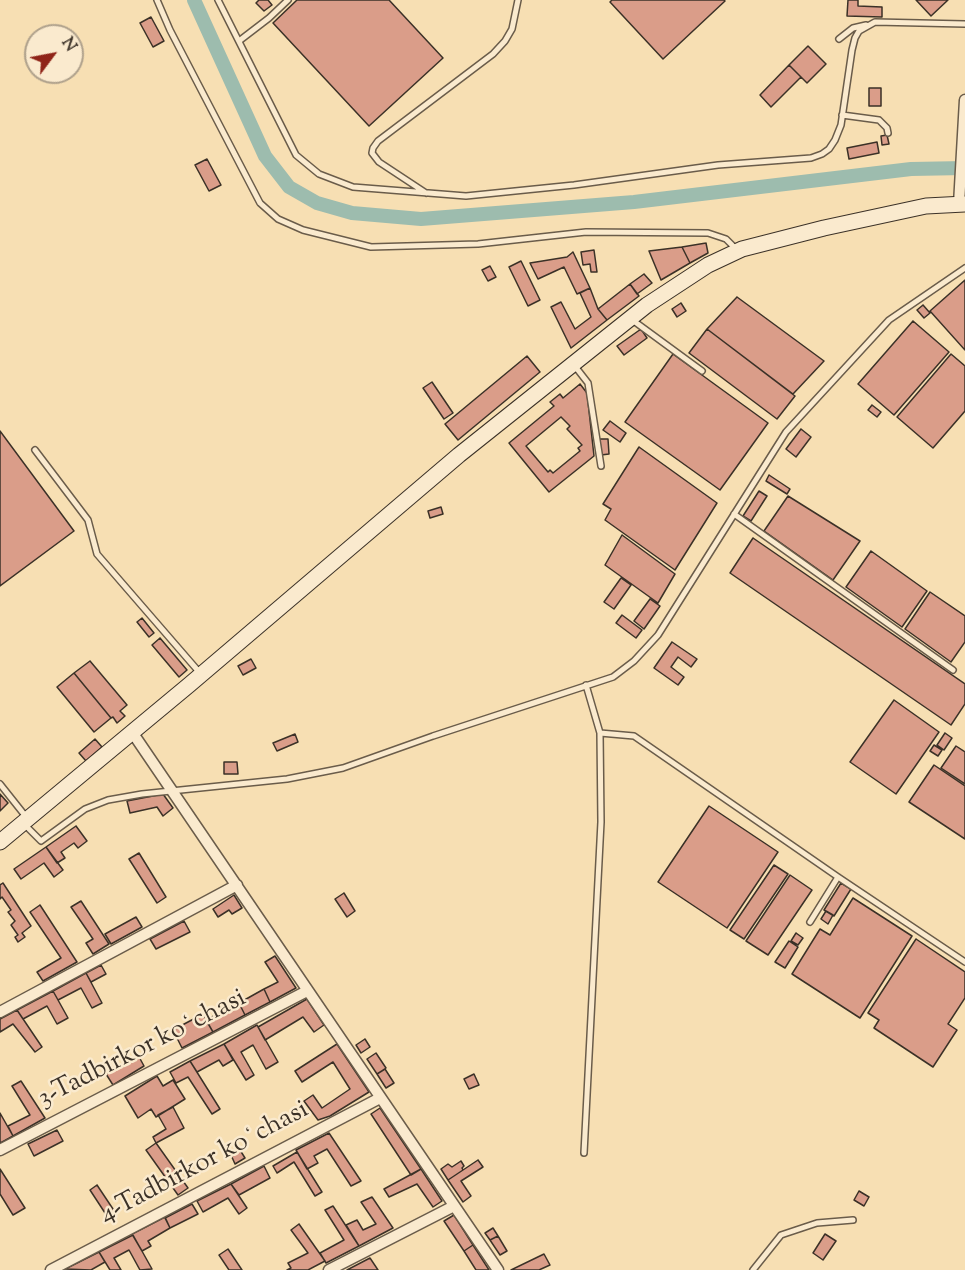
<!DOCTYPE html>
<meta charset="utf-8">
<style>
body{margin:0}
#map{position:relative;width:965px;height:1270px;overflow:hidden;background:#f7dfb3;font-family:"Sorts Mill Goudy",serif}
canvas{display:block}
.north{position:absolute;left:24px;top:24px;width:60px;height:60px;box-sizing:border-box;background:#faeace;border:2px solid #aea08b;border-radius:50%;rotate:58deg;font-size:16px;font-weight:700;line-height:24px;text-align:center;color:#3b3127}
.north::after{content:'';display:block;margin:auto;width:21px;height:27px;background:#8f2418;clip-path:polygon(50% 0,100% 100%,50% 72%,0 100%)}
</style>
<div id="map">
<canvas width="965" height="1270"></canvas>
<div class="north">N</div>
</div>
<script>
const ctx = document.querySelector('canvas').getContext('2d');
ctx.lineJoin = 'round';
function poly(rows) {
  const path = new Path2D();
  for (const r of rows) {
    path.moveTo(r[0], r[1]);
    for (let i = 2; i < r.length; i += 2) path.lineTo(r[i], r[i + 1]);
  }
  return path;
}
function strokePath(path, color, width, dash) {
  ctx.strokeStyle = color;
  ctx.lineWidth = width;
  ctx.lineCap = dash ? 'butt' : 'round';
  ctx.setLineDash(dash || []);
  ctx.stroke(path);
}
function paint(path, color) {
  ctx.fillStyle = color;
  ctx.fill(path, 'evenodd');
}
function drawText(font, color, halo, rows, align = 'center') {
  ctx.font = font + ' "Sorts Mill Goudy",serif';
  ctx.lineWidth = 5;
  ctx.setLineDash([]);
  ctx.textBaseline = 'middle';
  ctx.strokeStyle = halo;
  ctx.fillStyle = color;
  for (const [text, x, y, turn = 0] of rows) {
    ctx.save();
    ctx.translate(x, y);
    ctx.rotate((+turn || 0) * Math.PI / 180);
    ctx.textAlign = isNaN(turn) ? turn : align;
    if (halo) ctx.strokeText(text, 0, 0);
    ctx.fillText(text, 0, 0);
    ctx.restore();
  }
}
const canal = poly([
 [194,0,265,156,289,187,317,203,352,213,421,219,634,202,911,169,965,168]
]);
const building = poly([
 [259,0,268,0,272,5,264,11,256,3,259,0],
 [297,0,389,0,443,58,369,126,273,23,297,0],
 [612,0,724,0,725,1,663,59,610,2,612,0],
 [848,0,858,0,858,6,882,7,882,17,847,16,848,0],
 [916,0,948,0,931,16,916,0],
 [151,17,164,41,153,47,140,23,151,17],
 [808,46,826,64,807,83,789,65,808,46],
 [789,65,801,77,771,107,760,95,789,65],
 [869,88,881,88,881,106,869,106,869,88],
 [887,135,889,144,882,145,881,136,887,135],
 [877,142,879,153,849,159,847,148,877,142],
 [207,159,221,185,209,191,195,165,207,159],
 [706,243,708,253,690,263,682,247,706,243],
 [682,247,690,263,661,280,649,251,682,247],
 [594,250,597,272,591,272,590,264,583,265,581,252,594,250],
 [573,252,590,288,577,294,564,267,538,279,530,263,567,257,573,252],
 [521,261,540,300,528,306,509,267,521,261],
 [490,266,496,277,488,281,482,270,490,266],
 [644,274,652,283,637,294,630,284,644,274],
 [965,280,965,350,930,311,965,280],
 [630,284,639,296,607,320,598,309,630,284],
 [590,288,598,309,607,320,571,348,551,307,561,302,575,329,591,317,580,293,590,288],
 [737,297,824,361,793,394,707,329,737,297],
 [681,303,686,311,677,317,672,309,681,303],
 [923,305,930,313,924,318,917,310,923,305],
 [913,321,949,352,894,415,858,384,913,321],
 [641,329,647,338,624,355,617,346,641,329],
 [707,329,795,396,777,419,689,353,707,329],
 [673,354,768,423,720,490,625,422,673,354],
 [951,354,965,366,965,411,933,448,897,417,951,354],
 [527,356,540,372,458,440,445,424,527,356],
 [432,382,453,413,444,419,423,388,432,382],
 [580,384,587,393,594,456,549,492,509,443,554,406,550,402,560,394,563,398,580,384],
 [561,417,570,426,567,429,582,445,578,448,580,451,553,473,550,470,548,472,526,446,561,417],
 [872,405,881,412,877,417,868,410,872,405],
 [610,421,626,433,620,442,603,430,610,421],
 [801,429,811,437,796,457,786,449,801,429],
 [0,431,74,531,0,586,0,431],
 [600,439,608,439,609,454,601,455,600,439],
 [639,447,717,503,675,570,605,520,611,509,603,504,639,447],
 [769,475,790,489,787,494,766,481,769,475],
 [759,491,767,496,751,521,743,516,759,491],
 [788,496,860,541,833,580,764,531,788,496],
 [441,507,443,514,430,518,428,511,441,507],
 [622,535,675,574,658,603,605,565,622,535],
 [753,538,965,684,965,704,951,725,730,573,753,538],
 [871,551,927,591,902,627,846,587,871,551],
 [621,578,631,585,614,609,604,602,621,578],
 [930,592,965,616,965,642,951,662,905,629,930,592],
 [650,599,660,606,644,629,634,621,650,599],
 [622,615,642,630,636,638,616,623,622,615],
 [142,618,154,633,149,637,137,622,142,618],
 [160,638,187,670,179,677,152,645,160,638],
 [672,642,697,659,691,667,678,657,671,667,684,677,678,685,654,668,672,642],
 [251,659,256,668,243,675,238,666,251,659],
 [90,661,127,705,120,711,125,716,117,723,113,717,111,718,74,673,90,661],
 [74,673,111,718,94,732,57,687,74,673],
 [894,700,939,732,896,794,850,762,894,700],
 [945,733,952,738,944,750,937,745,945,733],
 [295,734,298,742,277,751,273,743,295,734],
 [95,739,102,747,86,761,79,753,95,739],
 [934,745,942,750,938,756,930,751,934,745],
 [956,746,965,752,965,784,941,768,956,746],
 [224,762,237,762,238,774,224,774,224,762],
 [934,765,965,786,965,839,909,802,934,765],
 [0,794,8,803,0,811,0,794],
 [163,794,173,808,163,816,157,807,130,813,127,801,163,794],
 [709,806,778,852,727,928,658,882,709,806],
 [76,826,87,841,78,848,74,843,61,852,65,858,57,863,46,847,76,826],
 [46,847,63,870,54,877,44,863,21,879,14,869,46,847],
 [139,853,166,897,157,903,129,859,139,853],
 [774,865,788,874,744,939,730,930,774,865],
 [790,875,812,890,768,955,746,941,790,875],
 [3,883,31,926,22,933,25,937,18,942,15,937,18,935,11,925,15,921,8,912,11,910,2,897,0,899,0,885,3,883],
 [841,883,851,889,834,916,824,910,841,883],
 [344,893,355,911,347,917,335,899,344,893],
 [234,895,242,908,232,914,229,910,218,917,213,909,234,895],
 [853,898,912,936,860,1018,792,974,820,929,830,935,853,898],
 [81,901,109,944,93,954,86,943,93,939,71,907,81,901],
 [40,905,77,962,43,981,37,972,61,958,30,912,40,905],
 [826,911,833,915,828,924,821,919,826,911],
 [136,917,142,927,111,944,105,934,136,917],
 [184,921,190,932,156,949,150,939,184,921],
 [796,933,803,938,798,945,791,941,796,933],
 [916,939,965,972,965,998,948,1024,957,1030,933,1067,874,1028,879,1020,868,1013,916,939],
 [789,941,798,947,785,968,775,962,789,941],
 [275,956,296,988,270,1002,264,989,278,982,265,962,275,956],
 [101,965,106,974,91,982,86,973,101,965],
 [86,973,102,1003,92,1008,81,988,58,1000,53,991,86,973],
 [264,989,270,1002,245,1015,239,1003,264,989],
 [53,991,68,1018,57,1024,47,1006,23,1019,17,1010,53,991],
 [307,999,324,1025,314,1032,303,1017,265,1040,258,1027,307,999],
 [239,1003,245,1015,213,1032,206,1020,239,1003],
 [17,1010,42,1047,35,1052,13,1024,0,1032,0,1019,17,1010],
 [203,1014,213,1032,182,1048,173,1030,203,1014],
 [257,1025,278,1062,266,1069,253,1045,241,1052,254,1075,246,1080,224,1044,257,1025],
 [365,1039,370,1047,361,1053,356,1045,365,1039],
 [224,1044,233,1060,223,1066,219,1060,197,1072,190,1061,224,1044],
 [337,1044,369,1092,330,1116,318,1120,304,1101,313,1095,322,1108,350,1089,333,1062,302,1082,295,1071,337,1044],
 [376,1053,386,1068,377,1074,367,1059,376,1053],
 [138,1055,144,1066,113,1085,106,1074,138,1055],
 [190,1061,220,1109,212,1114,188,1077,176,1083,170,1072,190,1061],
 [385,1069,394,1083,386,1088,377,1074,385,1069],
 [474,1074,479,1085,469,1089,464,1079,474,1074],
 [157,1076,163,1086,173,1080,185,1099,156,1117,151,1109,138,1118,125,1096,157,1076],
 [21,1081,45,1118,13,1136,8,1126,30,1115,12,1086,21,1081],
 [173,1107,184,1128,156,1143,153,1137,166,1129,158,1115,173,1107],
 [380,1108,421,1169,411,1175,371,1114,380,1108],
 [0,1113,13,1136,0,1143,0,1113],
 [57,1130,63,1141,34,1156,28,1144,57,1130],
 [329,1133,361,1181,351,1186,327,1149,314,1156,318,1163,307,1169,296,1150,329,1133],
 [156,1143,188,1188,178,1195,146,1150,156,1143],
 [240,1150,245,1158,235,1164,231,1155,240,1150],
 [297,1152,322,1192,315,1196,294,1162,277,1173,273,1166,297,1152],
 [478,1160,483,1167,461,1181,471,1196,463,1202,448,1180,478,1160],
 [461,1161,464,1166,462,1168,463,1170,448,1180,441,1169,448,1164,452,1167,461,1161],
 [264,1166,270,1178,239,1195,231,1184,264,1166],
 [0,1169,25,1208,13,1215,0,1194,0,1169],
 [421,1169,442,1201,433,1207,417,1184,389,1197,384,1189,421,1169],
 [231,1184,247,1208,239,1214,228,1198,203,1212,197,1201,231,1184],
 [97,1185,115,1212,107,1216,90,1190,97,1185],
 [859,1191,869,1197,864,1206,854,1200,859,1191],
 [372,1197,393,1228,359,1246,346,1225,357,1220,363,1230,376,1224,361,1202,372,1197],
 [192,1204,198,1214,170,1228,165,1218,192,1204],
 [333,1206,359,1246,326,1263,320,1253,344,1240,325,1210,333,1206],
 [454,1215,473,1245,464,1251,444,1221,454,1215],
 [165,1217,170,1228,148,1241,151,1246,142,1251,132,1234,165,1217],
 [299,1224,325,1261,308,1270,287,1270,291,1268,288,1263,308,1253,291,1230,299,1224],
 [493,1228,498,1236,490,1240,485,1233,493,1228],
 [825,1234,836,1241,823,1260,813,1253,825,1234],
 [133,1235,152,1269,140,1270,129,1250,114,1258,121,1270,110,1270,99,1252,133,1235],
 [498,1236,507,1251,500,1255,490,1240,498,1236],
 [473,1245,489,1270,476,1270,464,1251,473,1245],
 [228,1249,242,1270,229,1270,219,1255,228,1249],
 [99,1252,105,1262,91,1270,65,1269,99,1252],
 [544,1254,550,1265,539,1270,511,1270,544,1254],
 [370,1258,378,1270,347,1270,370,1258]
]);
const service = poly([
 [157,0,170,30,260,203,278,219,303,230,371,247,478,244,586,232,708,233,726,239,737,250],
 [218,0,296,155,319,174,353,187,466,196,574,185,718,165,811,158,822,154,829,149,835,140,841,125,852,50,855,38,859,31,875,22,965,24],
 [839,39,853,28,866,25],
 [239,41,269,18,288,0],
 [842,115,879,120,887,128,888,133],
 [426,193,379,162,372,153,373,148,378,141,493,54,505,41,512,29,518,0],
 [631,319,702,371],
 [574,365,588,383,601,466],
 [35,450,88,520,97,554,200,673],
 [734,514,953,670],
 [586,685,600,733,634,736,838,877,965,962],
 [0,784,27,818],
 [24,824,41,841,85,809,108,800,142,794,287,779,343,768,433,736,613,677,634,661,658,635,786,432,889,320,965,268],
 [810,922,838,877],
 [584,1153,601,822,600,733],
 [753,1270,781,1235,817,1223,853,1220]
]);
const minor = poly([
 [959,204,965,100],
 [132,732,498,1270],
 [0,1012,237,885],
 [0,1150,307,991],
 [51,1270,380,1098],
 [329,1270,454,1206]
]);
const secondary = poly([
 [0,842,189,685,459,455,647,305,708,265,742,249,824,228,926,206,965,204]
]);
const streetNames = [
 ["3-Tadbirkor koʻchasi",143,1050,-27],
 ["4-Tadbirkor koʻchasi",205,1164,-28]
];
strokePath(canal, '#9dbcae', 14);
paint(building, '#da9d89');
strokePath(building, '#3b3127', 1.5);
strokePath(service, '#6a5c4a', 8);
strokePath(minor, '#6a5c4a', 13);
strokePath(secondary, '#3b3127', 17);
strokePath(service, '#faeace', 5);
strokePath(minor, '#faeace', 10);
strokePath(secondary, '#faeace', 15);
drawText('26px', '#3b3127', '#faeace', streetNames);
</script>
